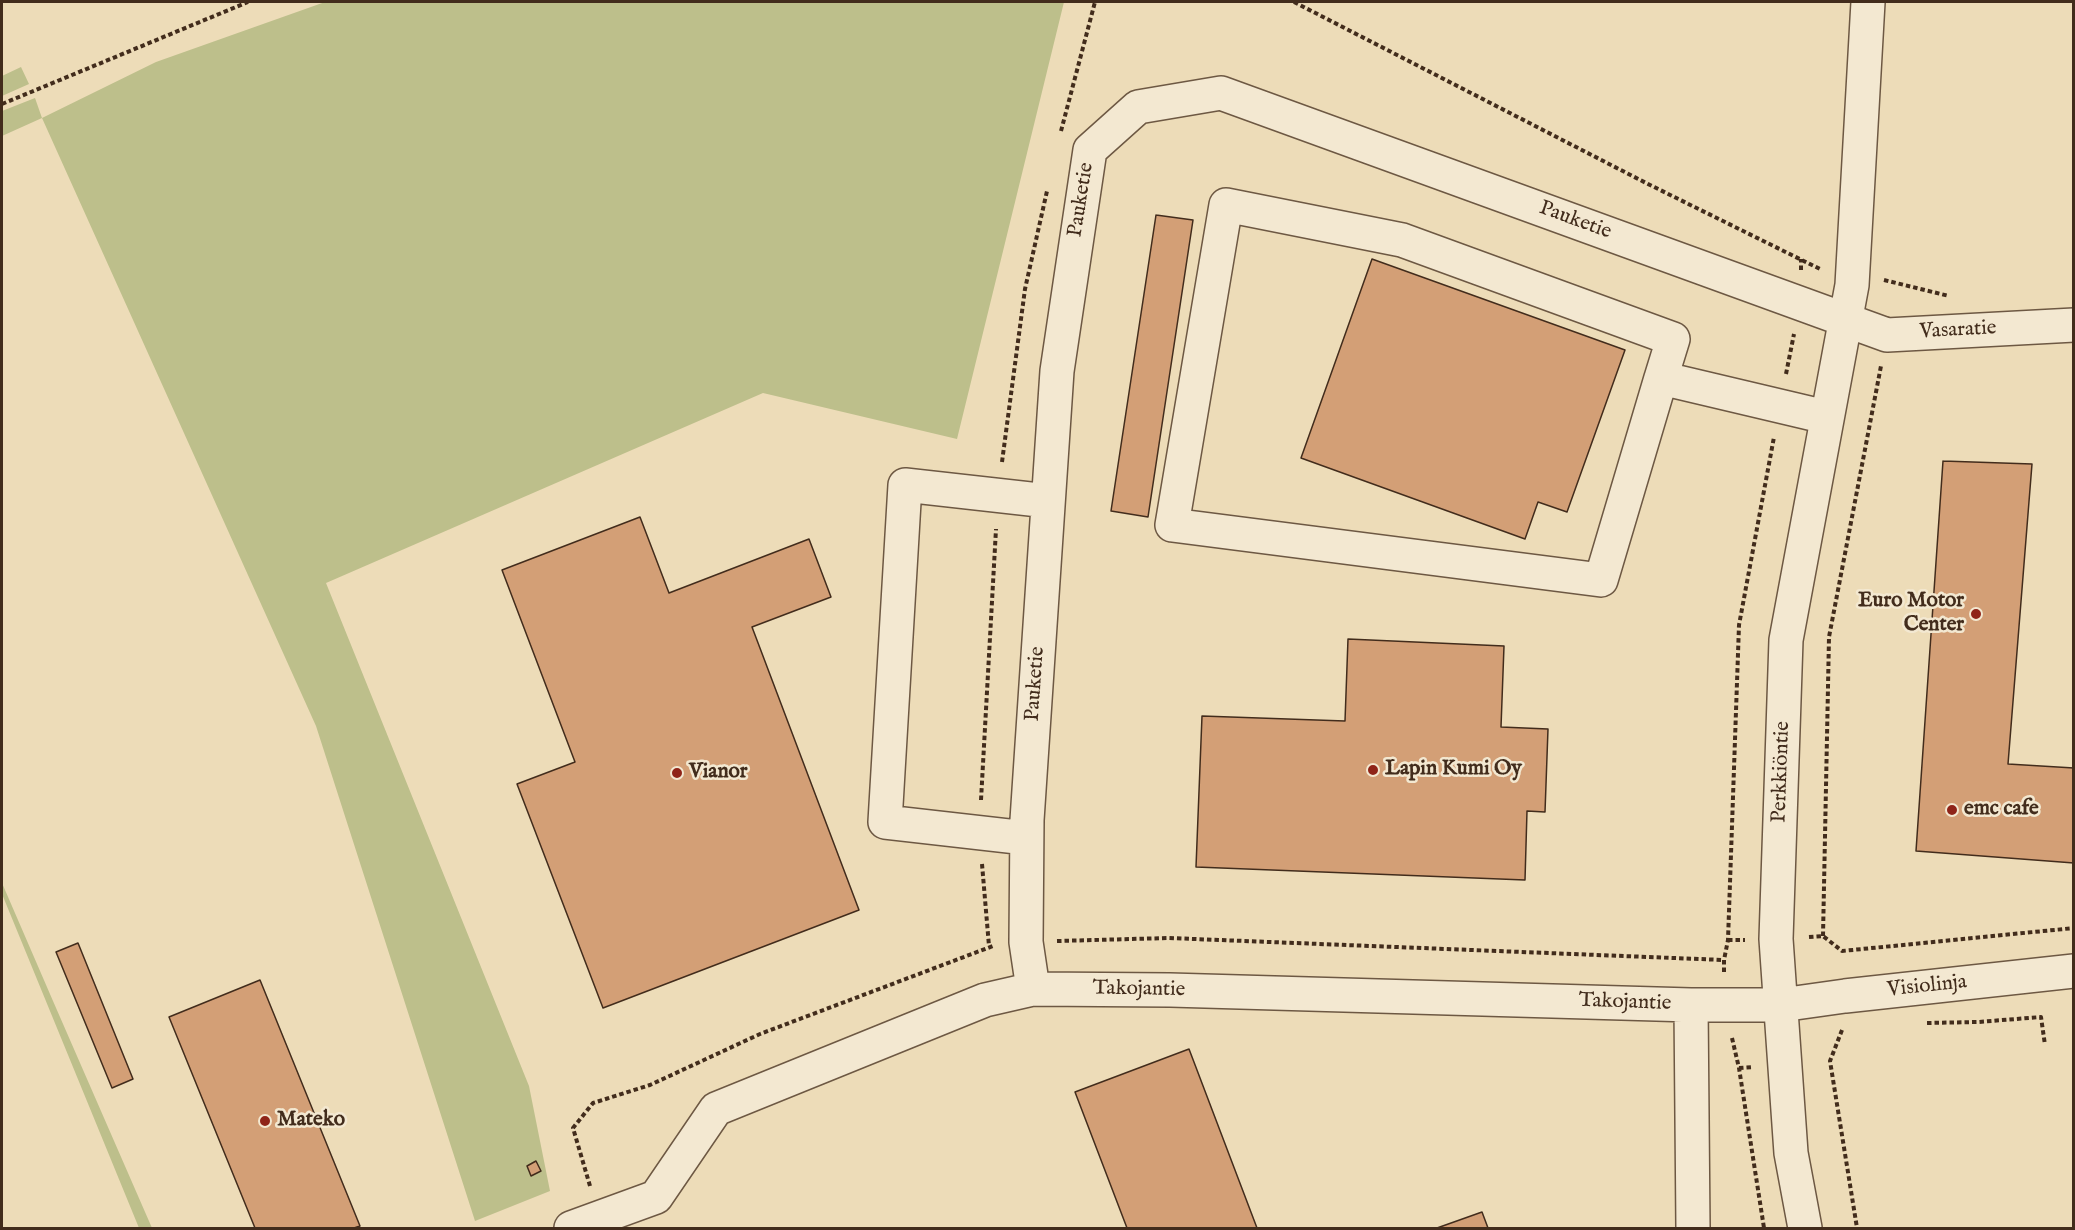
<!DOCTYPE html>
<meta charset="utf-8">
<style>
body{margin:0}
#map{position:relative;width:2075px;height:1230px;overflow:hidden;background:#eddcb8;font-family:"IM FELL English",serif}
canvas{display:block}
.frame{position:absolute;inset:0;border:3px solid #422c1c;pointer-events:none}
</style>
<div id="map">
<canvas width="2075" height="1230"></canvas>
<div class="frame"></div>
</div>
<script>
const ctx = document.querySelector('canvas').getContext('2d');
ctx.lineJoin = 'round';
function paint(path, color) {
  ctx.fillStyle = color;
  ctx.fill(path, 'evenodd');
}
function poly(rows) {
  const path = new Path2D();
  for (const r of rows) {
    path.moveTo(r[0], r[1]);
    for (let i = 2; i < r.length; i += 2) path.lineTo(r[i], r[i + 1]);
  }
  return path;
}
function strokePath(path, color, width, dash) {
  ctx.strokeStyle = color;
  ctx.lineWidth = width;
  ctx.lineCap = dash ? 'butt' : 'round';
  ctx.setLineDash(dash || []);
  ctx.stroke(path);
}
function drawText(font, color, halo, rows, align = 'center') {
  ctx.font = font + ' "IM FELL English",serif';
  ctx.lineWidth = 5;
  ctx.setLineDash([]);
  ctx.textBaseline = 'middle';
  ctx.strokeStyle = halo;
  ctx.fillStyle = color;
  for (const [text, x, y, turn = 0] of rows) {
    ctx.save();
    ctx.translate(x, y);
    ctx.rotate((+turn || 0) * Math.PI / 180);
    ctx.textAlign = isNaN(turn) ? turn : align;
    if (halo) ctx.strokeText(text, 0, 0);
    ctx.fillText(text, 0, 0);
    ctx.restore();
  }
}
const green = poly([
 [325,2,1064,2,957,439,763,393,326,583,529,1086,550,1191,475,1221,316,726,42,118,2,136,2,111,35,98,42,118,156,62],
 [21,67,29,84,2,96,2,76],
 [2,883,53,1001,152,1228,139,1228,2,894]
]);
const building = poly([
 [1156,215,1193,220,1148,517,1111,511,1156,215],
 [1372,259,1625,350,1567,512,1538,502,1525,539,1301,458,1372,259],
 [1943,461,2032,464,2008,764,2074,768,2074,863,1916,851,1943,461],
 [640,517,669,593,809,539,831,597,752,627,859,910,603,1008,517,784,575,762,502,570,640,517],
 [1348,639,1504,646,1501,727,1548,729,1545,812,1527,811,1525,880,1196,867,1202,716,1345,721,1348,639],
 [78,943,133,1079,112,1088,56,952,78,943],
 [260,980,360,1226,354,1228,255,1228,169,1017,260,980],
 [1189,1049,1257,1228,1127,1228,1075,1092,1189,1049],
 [536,1161,541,1171,531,1176,527,1166,536,1161],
 [1482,1212,1488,1228,1437,1228,1482,1212]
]);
const path = poly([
 [1294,2,1648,184,1820,269],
 [2,104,248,2],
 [1061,131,1095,2],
 [1801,270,1801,259],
 [1884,280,1949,296],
 [1786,374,1794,334],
 [1002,462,1025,289,1047,191],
 [981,800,996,529],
 [982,864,989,946],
 [1823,936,1829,637,1881,366],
 [1809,937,1823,936,1842,951,2074,928],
 [1728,940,1745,940],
 [1057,941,1169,938,1724,960],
 [1724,972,1724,960,1728,940,1739,625,1774,437],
 [1927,1023,1978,1022,2041,1017,2045,1045],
 [1842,1030,1830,1061,1857,1228],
 [1732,1038,1739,1068,1764,1228],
 [1739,1068,1753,1067],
 [590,1186,573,1128,593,1103,650,1085,760,1034,993,946]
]);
const minor = poly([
 [1661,378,1673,339,1402,240,1226,205,1172,525,1601,580,1661,378,1826,417],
 [1026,838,885,822,905,485,1048,501],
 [1033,989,1026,942,1027,820,1057,371,1090,150,1138,107,1221,93,1887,335,2074,325],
 [1691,1005,1693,1228],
 [571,1228,656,1197,716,1109,985,1000,1033,989,1170,990,1691,1005,1781,1005,1845,996,2074,971],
 [1805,1228,1791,1153,1776,939,1786,640,1852,285,1868,2]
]);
const markers = [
 [1976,614,6,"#8f2418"],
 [1373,770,6,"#8f2418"],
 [677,773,6,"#8f2418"],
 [1952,810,6,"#8f2418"],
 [265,1121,6,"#8f2418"]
];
const streetNames = [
 ["Pauketie",1082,200,-81],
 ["Pauketie",1575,221,20],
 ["Vasaratie",1958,331,-3],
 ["Pauketie",1036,684,-86],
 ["Perkkiöntie",1782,772,-88],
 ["Visiolinja",1927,987,-6],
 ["Takojantie",1139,990,1],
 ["Takojantie",1625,1003,2]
];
const poiNames = [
 ["Euro Motor",1964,602,"right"],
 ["Center",1964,626,"right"],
 ["Lapin Kumi Oy",1385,770],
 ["Vianor",689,773],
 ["emc cafe",1964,810],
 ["Mateko",277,1121]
];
paint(green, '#bdbf8b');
paint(building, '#d39f76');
strokePath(building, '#422c1c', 1.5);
strokePath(minor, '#6d5843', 36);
strokePath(path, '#422c1c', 4, [4.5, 3]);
strokePath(minor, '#f3e8d1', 33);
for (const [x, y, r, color] of markers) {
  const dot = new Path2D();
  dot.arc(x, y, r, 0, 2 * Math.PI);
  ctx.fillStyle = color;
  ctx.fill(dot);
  strokePath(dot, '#f3e8d1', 2);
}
drawText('21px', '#422c1c', '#f3e8d1', streetNames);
drawText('bold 21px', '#422c1c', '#f3e8d1', poiNames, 'left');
</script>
